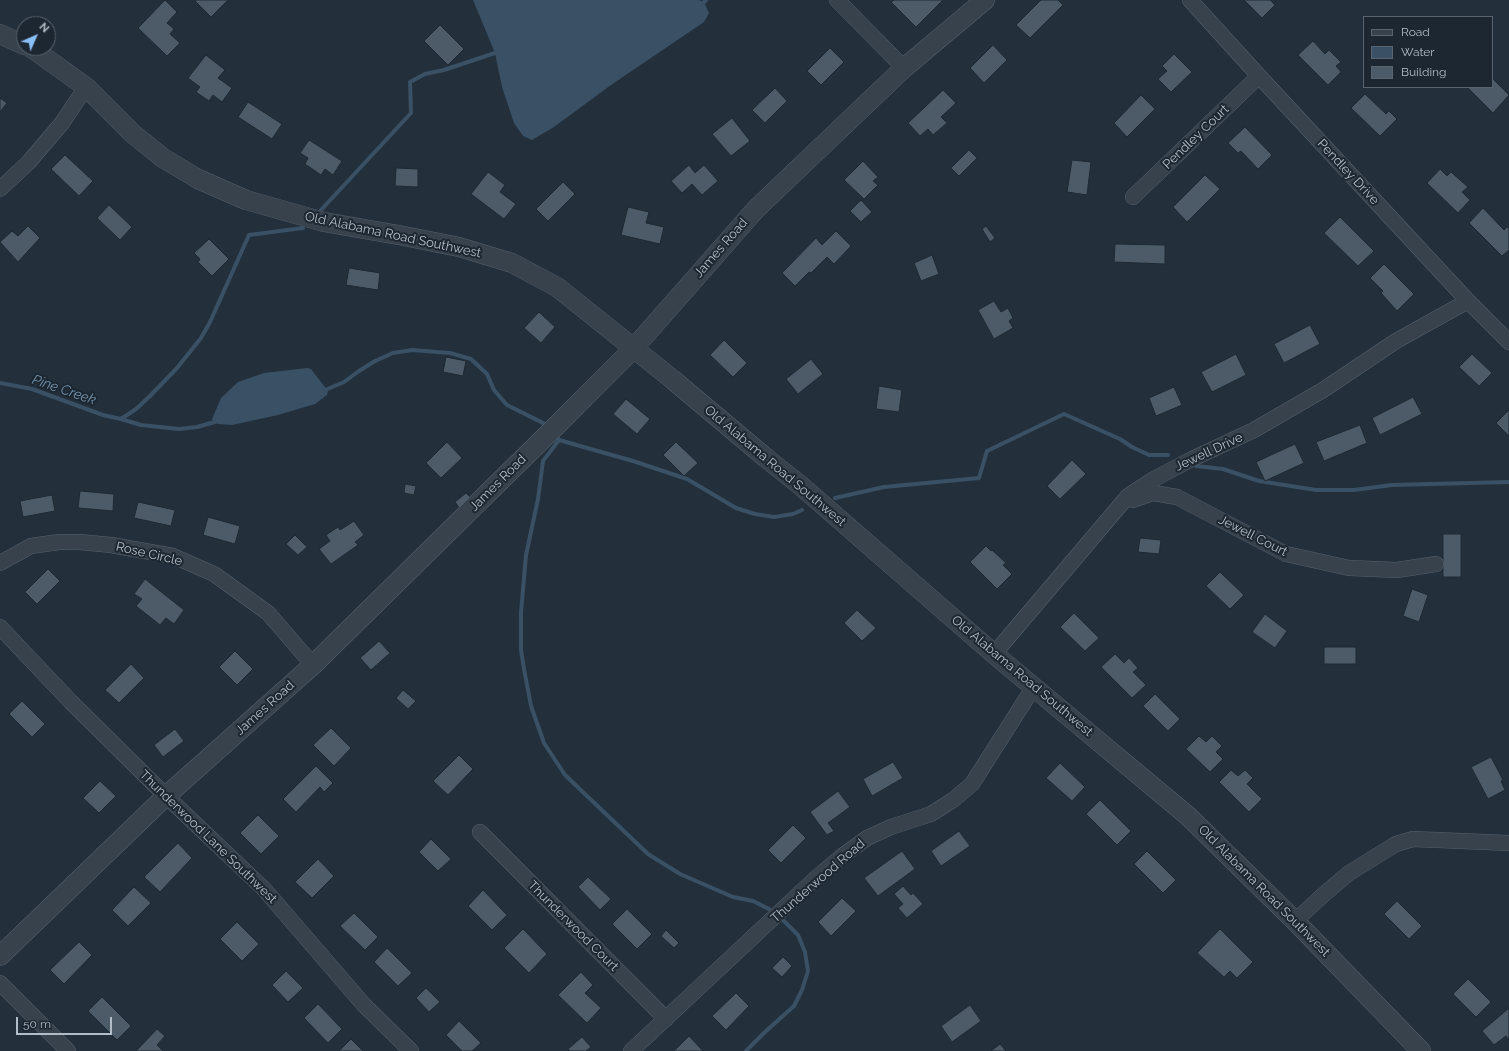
<!DOCTYPE html>
<style>
body{margin:0}
#map{position:relative;width:1509px;height:1051px;overflow:hidden;background:#23303c;font-family:Raleway,sans-serif}
canvas{display:block}
.legend{position:absolute;left:1363px;top:16px;width:130px;height:72px;box-sizing:border-box;background:#1c2731;border:1px solid #58636d;margin:0;padding:5px 7px;list-style:none;font-size:12px;color:#b3bdc7}
.legend li{display:flex;align-items:center;gap:8px;height:20px}
.legend b{width:20px;border:1px solid #58636d}
.north{position:absolute;left:16px;top:16px;width:40px;height:40px;box-sizing:border-box;background:#1c2731;border:1px solid #58636d;border-radius:50%;rotate:45deg;font-size:11px;font-weight:700;line-height:16px;text-align:center;color:#b3bdc7}
.north::after{content:'';display:block;margin:auto;width:14px;height:18px;background:#89bff6;clip-path:polygon(50% 0,100% 100%,50% 72%,0 100%)}
.scale{position:absolute;left:16px;top:1017px;width:96px;height:18px;box-sizing:border-box;border:2px solid #b3bdc7;border-top:0;padding-left:5px;font-size:12px;line-height:14px;white-space:nowrap;color:#b3bdc7;-webkit-text-stroke:3px #1c2731;paint-order:stroke}
</style>
<div id="map">
<canvas width="1509" height="1051"></canvas>
<ul class="legend">
<li><b style="height:5px;background:#37424c"></b>Road</li>
<li><b style="height:11px;background:#395065"></b>Water</li>
<li><b style="height:11px;background:#4c5b67"></b>Building</li>
</ul>
<div class="north">N</div>
<div class="scale">50 m</div>
</div>
<script>
const ctx = document.querySelector('canvas').getContext('2d');
ctx.lineJoin = 'round';
function paint(path, color) {
  ctx.fillStyle = color;
  ctx.fill(path, 'evenodd');
}
function poly(rows) {
  const path = new Path2D();
  for (const r of rows) {
    path.moveTo(r[0], r[1]);
    for (let i = 2; i < r.length; i += 2) path.lineTo(r[i], r[i + 1]);
  }
  return path;
}
function strokePath(path, color, width, dash) {
  ctx.strokeStyle = color;
  ctx.lineWidth = width;
  ctx.lineCap = dash ? 'butt' : 'round';
  ctx.setLineDash(dash || []);
  ctx.stroke(path);
}
function drawText(font, color, halo, rows, align = 'center') {
  ctx.font = font + ' Raleway,sans-serif';
  ctx.lineWidth = 4;
  ctx.setLineDash([]);
  ctx.textBaseline = 'middle';
  ctx.strokeStyle = halo;
  ctx.fillStyle = color;
  for (const [text, x, y, turn = 0] of rows) {
    ctx.save();
    ctx.translate(x, y);
    ctx.rotate((+turn || 0) * Math.PI / 180);
    ctx.textAlign = isNaN(turn) ? turn : align;
    if (halo) ctx.strokeText(text, 0, 0);
    ctx.fillText(text, 0, 0);
    ctx.restore();
  }
}
const water = poly([
 [473,0,699,0,704,2,709,13,704,22,611,85,554,127,532,140,523,136,514,123,502,87,495,53],
 [307,368,311,369,328,391,327,395,315,404,278,415,232,425,218,424,214,422,212,419,221,398,238,382,264,373]
]);
const stream = poly([
 [704,2,706,0],
 [321,210,411,113,410,82,425,74,444,70,495,53],
 [0,383,32,389,103,415,121,419,141,425,179,429,197,427,218,421],
 [323,391,344,382,359,371,375,361,393,353,412,350,450,353,471,359,487,374,494,390,507,405,543,423,547,427],
 [121,419,136,409,150,396,177,368,201,338,210,322,249,235,303,228],
 [555,435,559,440,633,461,687,479,736,508,755,514,774,517,793,514,802,510],
 [559,440,543,461,538,499,526,555,521,612,521,650,524,669,531,706,544,743,565,775,648,854,680,874,733,897,753,901,769,909],
 [1196,466,1223,469,1259,481,1316,490,1354,490,1392,485,1509,482],
 [835,498,884,487,979,478,987,451,1064,414,1120,439,1132,447,1149,455,1168,455],
 [746,1051,765,1032,794,1006,802,990,808,971,805,952,798,935,784,921]
]);
const building = poly([
 [165,0,177,12,167,23,174,29,170,34,180,43,167,56,138,28,165,0],
 [196,0,228,0,211,17,195,1,196,0],
 [894,0,943,0,916,27,891,2,894,0],
 [1041,0,1058,0,1063,5,1030,38,1016,25,1041,0],
 [1244,0,1270,0,1275,5,1262,18,1244,0],
 [440,25,464,49,448,65,424,41,440,25],
 [1313,41,1325,54,1329,50,1341,62,1336,66,1341,72,1328,85,1298,55,1313,41],
 [993,45,1007,60,984,83,970,68,993,45],
 [830,48,844,62,821,85,807,71,830,48],
 [1174,54,1192,72,1171,92,1158,79,1167,71,1162,66,1174,54],
 [206,55,225,70,218,78,232,88,222,102,213,95,209,101,196,92,200,87,188,78,206,55],
 [1492,78,1509,95,1493,113,1467,87,1492,87,1492,78],
 [775,88,787,101,765,123,752,110,775,88],
 [943,90,956,103,941,117,947,123,933,135,928,129,920,136,908,123,943,90],
 [1365,94,1386,114,1389,111,1397,119,1380,136,1351,108,1365,94],
 [1141,95,1155,109,1127,137,1114,123,1141,95],
 [0,98,7,103,0,112,0,98],
 [248,102,282,124,272,139,238,117,248,102],
 [732,118,750,141,731,156,712,134,732,118],
 [1245,127,1272,155,1258,169,1241,151,1238,153,1228,143,1245,127],
 [309,140,342,161,333,175,325,169,321,175,305,164,308,158,300,153,309,140],
 [969,150,977,158,959,176,951,168,969,150],
 [65,155,93,181,79,196,51,169,65,155],
 [1072,160,1091,162,1087,195,1067,192,1072,160],
 [863,161,878,177,873,181,878,185,864,199,844,180,863,161],
 [689,165,695,173,704,165,718,181,702,195,692,184,682,193,671,181,689,165],
 [396,168,418,169,418,187,395,186,396,168],
 [1440,169,1447,176,1451,172,1468,187,1462,192,1470,200,1458,213,1427,183,1440,169],
 [488,172,505,185,500,192,516,204,504,219,471,194,488,172],
 [1205,175,1220,189,1187,222,1173,207,1205,175],
 [563,182,575,194,548,221,536,209,563,182],
 [861,200,872,212,861,222,850,211,861,200],
 [109,205,132,227,120,240,97,218,109,205],
 [628,207,649,212,646,223,664,227,660,244,621,235,628,207],
 [1483,208,1504,230,1507,227,1509,228,1509,250,1502,256,1469,223,1483,208],
 [1340,217,1374,251,1358,266,1324,233,1340,217],
 [28,226,40,238,18,262,0,242,12,231,18,236,28,226],
 [986,226,995,238,990,242,982,229,986,226],
 [836,231,851,246,834,264,827,257,811,273,809,272,795,286,782,273,816,238,822,245,836,231],
 [209,239,229,259,212,276,198,262,200,259,194,253,209,239],
 [1115,244,1165,245,1165,264,1114,262,1115,244],
 [932,255,939,274,921,281,914,263,932,255],
 [1384,264,1414,294,1397,311,1381,293,1383,291,1370,278,1384,264],
 [349,268,380,273,378,290,346,285,349,268],
 [994,301,1001,312,1008,308,1013,318,1009,321,1013,328,994,339,978,310,994,301],
 [539,312,555,327,541,343,524,328,539,312],
 [1310,325,1320,344,1284,363,1274,344,1310,325],
 [724,340,747,363,733,377,710,355,724,340],
 [1236,354,1246,375,1212,392,1201,372,1236,354],
 [1472,354,1492,373,1479,386,1459,367,1472,354],
 [446,357,466,361,463,376,443,372,446,357],
 [811,359,823,374,798,394,786,379,811,359],
 [879,386,902,390,899,412,876,409,879,386],
 [1174,387,1182,405,1156,416,1149,398,1174,387],
 [1413,397,1422,414,1380,435,1372,418,1413,397],
 [626,399,650,419,637,434,613,414,626,399],
 [1509,410,1509,436,1496,423,1509,410],
 [1360,425,1367,443,1324,461,1316,442,1360,425],
 [447,442,462,458,441,478,426,463,447,442],
 [676,442,698,463,684,476,663,455,676,442],
 [1295,444,1304,463,1265,481,1256,462,1295,444],
 [1072,460,1086,474,1060,499,1047,486,1072,460],
 [405,484,416,486,414,495,404,493,405,484],
 [80,491,114,494,113,511,78,508,80,491],
 [466,493,472,499,460,509,455,502,466,493],
 [52,495,55,511,23,517,20,501,52,495],
 [138,502,175,510,171,526,134,518,138,502],
 [208,517,240,526,235,544,203,535,208,517],
 [354,521,364,535,355,542,358,545,331,564,319,549,330,541,326,535,338,527,340,530,354,521],
 [1443,534,1461,534,1461,577,1443,577,1443,534],
 [295,535,307,547,298,555,286,544,295,535],
 [1140,538,1161,540,1159,554,1138,552,1140,538],
 [986,546,991,551,992,550,1006,563,1003,565,1012,574,997,589,970,562,986,546],
 [48,569,60,581,37,604,25,592,48,569],
 [1220,572,1244,595,1230,609,1206,586,1220,572],
 [145,579,184,610,174,624,166,618,160,625,136,606,142,599,134,594,145,579],
 [1412,589,1428,595,1419,622,1403,616,1412,589],
 [857,610,876,628,862,641,844,623,857,610],
 [1074,613,1099,638,1085,651,1060,627,1074,613],
 [1265,614,1287,631,1275,648,1252,632,1265,614],
 [379,641,390,653,371,670,360,658,379,641],
 [1324,647,1356,647,1356,664,1324,664,1324,647],
 [235,651,253,669,237,685,219,667,235,651],
 [1115,654,1124,663,1129,658,1138,668,1133,672,1146,685,1132,698,1101,667,1115,654],
 [131,664,144,678,119,703,105,690,131,664],
 [403,690,416,701,408,709,396,698,403,690],
 [1155,694,1180,719,1168,731,1143,706,1155,694],
 [22,701,45,724,32,737,9,714,22,701],
 [331,728,351,748,334,766,313,745,331,728],
 [175,729,184,741,163,757,154,745,175,729],
 [1199,736,1206,742,1212,736,1222,746,1216,752,1223,759,1210,772,1186,749,1199,736],
 [459,755,473,769,448,795,433,781,459,755],
 [1491,757,1503,780,1501,781,1505,790,1488,799,1471,767,1491,757],
 [893,762,903,778,872,796,863,779,893,762],
 [1060,763,1085,787,1072,801,1046,778,1060,763],
 [316,766,333,783,324,792,320,787,296,812,283,799,316,766],
 [1231,770,1238,776,1245,770,1253,778,1247,784,1262,799,1249,812,1219,782,1231,770],
 [100,781,116,796,99,813,83,798,100,781],
 [838,791,850,807,828,823,834,831,827,835,810,812,838,791],
 [1100,800,1131,831,1117,845,1086,814,1100,800],
 [258,815,279,836,261,854,240,833,258,815],
 [793,825,806,838,781,863,768,850,793,825],
 [959,831,970,846,941,866,931,851,959,831],
 [431,839,451,859,438,871,419,852,431,839],
 [178,843,192,858,160,892,144,877,178,843],
 [902,851,915,869,878,896,864,878,902,851],
 [1147,851,1176,880,1163,893,1134,864,1147,851],
 [318,859,334,876,312,898,295,882,318,859],
 [588,877,611,899,600,910,578,887,588,877],
 [903,886,911,895,913,893,923,904,907,918,898,908,903,904,894,894,903,886],
 [134,887,151,903,128,926,112,910,134,887],
 [483,890,507,915,492,930,468,906,483,890],
 [842,898,856,911,831,936,818,922,842,898],
 [1397,901,1422,926,1409,939,1384,914,1397,901],
 [627,909,652,934,637,949,612,924,627,909],
 [354,913,378,937,365,950,340,926,354,913],
 [237,922,259,944,242,961,220,939,237,922],
 [523,929,547,954,529,973,504,948,523,929],
 [1220,929,1253,962,1237,978,1230,971,1224,977,1197,953,1220,929],
 [666,930,679,943,674,948,661,936,666,930],
 [79,942,92,955,64,984,50,970,79,942],
 [387,948,412,973,398,986,374,962,387,948],
 [783,957,792,966,782,977,772,968,783,957],
 [286,971,303,988,288,1002,272,985,286,971],
 [581,972,593,985,585,993,601,1008,587,1023,558,995,581,972],
 [1468,979,1491,1002,1476,1017,1453,994,1468,979],
 [426,988,440,1002,429,1012,416,998,426,988],
 [736,993,749,1006,726,1030,712,1016,736,993],
 [102,997,131,1026,117,1040,88,1011,102,997],
 [318,1004,342,1029,328,1043,304,1018,318,1004],
 [970,1005,981,1021,952,1042,941,1026,970,1005],
 [1509,1008,1509,1040,1506,1036,1494,1045,1482,1031,1509,1008],
 [459,1021,481,1043,472,1051,462,1051,446,1035,459,1021],
 [157,1029,165,1036,157,1045,163,1051,136,1051,157,1029],
 [689,1036,703,1051,674,1051,689,1036],
 [582,1037,591,1047,586,1051,570,1051,568,1049,582,1037],
 [351,1039,363,1051,339,1051,351,1039],
 [1000,1044,1006,1051,991,1051,1000,1044]
]);
const minor = poly([
 [837,0,904,68],
 [1190,0,1259,76,1468,301,1509,342],
 [0,189,28,163,62,123,86,87],
 [1133,197,1259,76],
 [1133,500,1153,493,1177,497,1286,554,1349,568,1397,570,1436,564],
 [0,563,31,546,59,542,80,542,111,545,173,556,214,574,268,613,313,665],
 [0,627,71,702,166,796,264,889,364,1005,411,1051],
 [994,654,1128,496,1154,479,1192,459,1254,430,1323,390,1396,341,1468,301],
 [480,832,666,1019],
 [1295,921,1322,896,1349,873,1396,844,1413,839,1509,843],
 [0,983,68,1051],
 [631,1051,816,878,842,856,867,838,891,827,931,814,953,800,972,784,1028,696,1038,689]
]);
const tertiary = poly([
 [0,34,24,45],
 [31,48,36,51,86,87,132,133,163,158,198,179,246,200,324,222,404,236,459,247,512,263,557,287,672,379,766,458,800,485,994,654,1188,816,1295,921,1421,1051],
 [0,956,166,796,313,665,555,427,633,349,756,209,904,68,985,0]
]);
const streetNames = [
 ["Pendley Court",1196,137,-44],
 ["Pendley Drive",1348,172,47],
 ["Old Alabama Road Southwest",393,235,12],
 ["James Road",721,248,-49],
 ["Jewell Drive",1209,452,-25],
 ["Old Alabama Road Southwest",775,466,40],
 ["James Road",498,483,-45],
 ["Jewell Court",1253,536,27],
 ["Rose Circle",149,554,13],
 ["Old Alabama Road Southwest",1022,676,40],
 ["James Road",265,708,-42],
 ["Thunderwood Lane Southwest",208,837,44],
 ["Thunderwood Road",818,881,-41],
 ["Old Alabama Road Southwest",1264,891,45],
 ["Thunderwood Court",573,926,45]
];
const waterNames = [
 ["Pine Creek",64,390,19]
];
paint(water, '#395065');
strokePath(stream, '#395065', 4);
paint(building, '#4c5b67');
strokePath(building, '#1e2933', 1);
strokePath(minor, '#55606a', 16);
strokePath(tertiary, '#55606a', 20);
strokePath(minor, '#37424c', 15);
strokePath(tertiary, '#37424c', 19);
drawText('13px', '#b3bdc7', '#1c2731', streetNames);
drawText('italic 14px', '#7391aa', '#1c2731', waterNames);
</script>
